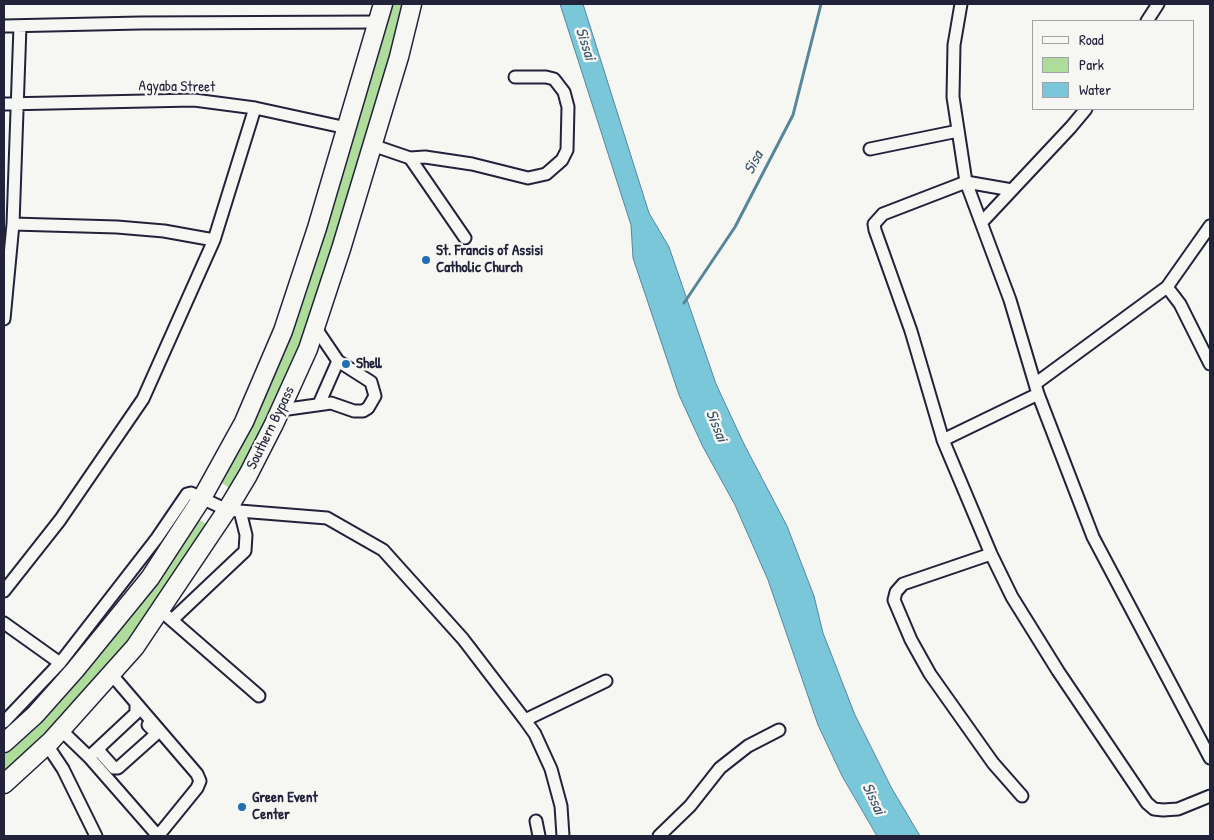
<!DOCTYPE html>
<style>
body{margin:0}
#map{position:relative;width:1214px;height:840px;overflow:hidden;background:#f6f6f2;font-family:"Patrick Hand",sans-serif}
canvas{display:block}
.frame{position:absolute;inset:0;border:5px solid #22223b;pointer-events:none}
.legend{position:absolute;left:1032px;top:20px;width:162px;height:90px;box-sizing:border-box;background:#f6f6f2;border:1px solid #a1a1a9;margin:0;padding:6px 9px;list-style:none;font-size:15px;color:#22223b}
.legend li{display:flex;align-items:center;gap:10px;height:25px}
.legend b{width:25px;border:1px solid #a1a1a9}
</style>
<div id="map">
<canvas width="1214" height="840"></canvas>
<div class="frame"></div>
<ul class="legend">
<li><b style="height:6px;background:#f6f6f2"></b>Road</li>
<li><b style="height:14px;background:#aedc9b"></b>Park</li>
<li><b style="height:14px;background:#7ac7d9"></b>Water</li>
</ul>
</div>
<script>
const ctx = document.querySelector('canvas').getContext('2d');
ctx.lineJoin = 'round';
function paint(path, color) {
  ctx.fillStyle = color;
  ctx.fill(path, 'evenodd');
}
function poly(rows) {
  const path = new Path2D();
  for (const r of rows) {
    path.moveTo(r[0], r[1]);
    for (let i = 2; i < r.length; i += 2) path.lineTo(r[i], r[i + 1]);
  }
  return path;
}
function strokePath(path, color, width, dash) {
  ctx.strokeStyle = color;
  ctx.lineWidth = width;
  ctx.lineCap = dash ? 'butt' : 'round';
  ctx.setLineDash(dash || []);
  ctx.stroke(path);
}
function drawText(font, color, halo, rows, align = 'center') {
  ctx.font = font + ' "Patrick Hand",sans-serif';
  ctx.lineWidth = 5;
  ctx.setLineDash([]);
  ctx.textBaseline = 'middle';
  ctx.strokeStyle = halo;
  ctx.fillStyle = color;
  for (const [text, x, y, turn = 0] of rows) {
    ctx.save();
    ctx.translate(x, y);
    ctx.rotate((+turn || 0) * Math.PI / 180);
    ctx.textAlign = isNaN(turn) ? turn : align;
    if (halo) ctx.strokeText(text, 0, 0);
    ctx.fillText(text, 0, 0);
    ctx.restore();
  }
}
const green = poly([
 [385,4,404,4,356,174,304,336,232,490,222,483,259,413],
 [195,517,206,524,131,639,49,729,4,772,4,748]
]);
const water = poly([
 [560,4,583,4,649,213,669,247,716,384,744,444,787,526,814,596,823,633,855,715,891,787,920,836,877,836,842,776,818,725,768,580,735,505,703,447,679,395,633,258,631,225,560,4]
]);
const stream = poly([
 [684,303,735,227,793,115,821,4]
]);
const minor = poly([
 [961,4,954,45,953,97,966,182,1010,300,1038,394,1093,537,1210,758],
 [1147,21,1158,4],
 [4,26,140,23,378,22],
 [4,104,194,100,255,108,347,128],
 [372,145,410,158,425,157,472,164,528,178,546,174,562,160,567,150,568,107,564,92,554,79,546,77,515,77],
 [870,149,958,131],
 [410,158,465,238],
 [1012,190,966,182,883,214,874,224,875,230,911,331,943,440,991,554,1012,597,1058,671,1147,803,1154,809,1163,810,1178,809,1210,796],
 [982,222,1071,127,1086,109],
 [13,224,117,227,164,231,214,240],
 [1167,287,1180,304,1210,364],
 [4,319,13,224,20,26],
 [1035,384,1167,287,1210,226],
 [319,404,338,361],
 [281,410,331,403,354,411,363,411,368,408,375,396,371,382,338,361,315,327],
 [943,440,1038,394],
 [991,554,903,584,896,592,894,600,911,640,930,674,993,763,1022,796],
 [4,591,60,520,143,399,214,240,255,108],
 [167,616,259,696],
 [172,620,245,551,246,535,240,511],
 [4,623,60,663],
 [136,703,197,774,200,781,197,788,158,836],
 [525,720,606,681],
 [4,722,60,663,157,538,187,494,191,493,227,510,327,518,383,550,463,639,525,720,535,734,551,769,561,806,563,836],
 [61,730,89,757,136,713,136,703,112,675],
 [47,745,63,769,96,836],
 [98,750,114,768,118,768,155,735,155,732,148,725],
 [89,757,158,836],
 [536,821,539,836],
 [659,836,690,806,720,768,748,746,779,730]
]);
const highway = poly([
 [4,743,35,715,75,670,150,578,202,498,244,422,283,331,317,228,383,4],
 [4,784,51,741,135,647,227,510,248,475,274,424,308,349,341,249,399,57,412,4]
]);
const markers = [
 [426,260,5,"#1f6fb2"],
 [346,364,5,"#1f6fb2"],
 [242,807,5,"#1f6fb2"]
];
const streetNames = [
 ["Agyaba Street",177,87,1],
 ["Southern Bypass",271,428,-64]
];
const poiNames = [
 ["St. Francis of Assisi",436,251],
 ["Catholic Church",436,268],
 ["Shell",356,364],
 ["Green Event",252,798],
 ["Center",252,815]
];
const waterNames = [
 ["Sissai",585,44,72],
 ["Sisa",754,163,-63],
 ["Sissai",716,426,68],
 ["Sissai",873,799,64]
];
paint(green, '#aedc9b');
paint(water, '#7ac7d9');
strokePath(water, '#57859a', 1);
strokePath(stream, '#57859a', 3);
strokePath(minor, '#22223b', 15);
strokePath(highway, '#22223b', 21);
strokePath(minor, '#f6f6f2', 11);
strokePath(highway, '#f6f6f2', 18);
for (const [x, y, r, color] of markers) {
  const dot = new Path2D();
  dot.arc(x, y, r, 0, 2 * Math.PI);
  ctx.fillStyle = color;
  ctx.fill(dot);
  strokePath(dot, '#f6f6f2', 2);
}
drawText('15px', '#22223b', '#f6f6f2', streetNames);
drawText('bold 15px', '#22223b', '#f6f6f2', poiNames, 'left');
drawText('italic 16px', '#3c546a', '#f6f6f2', waterNames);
</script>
